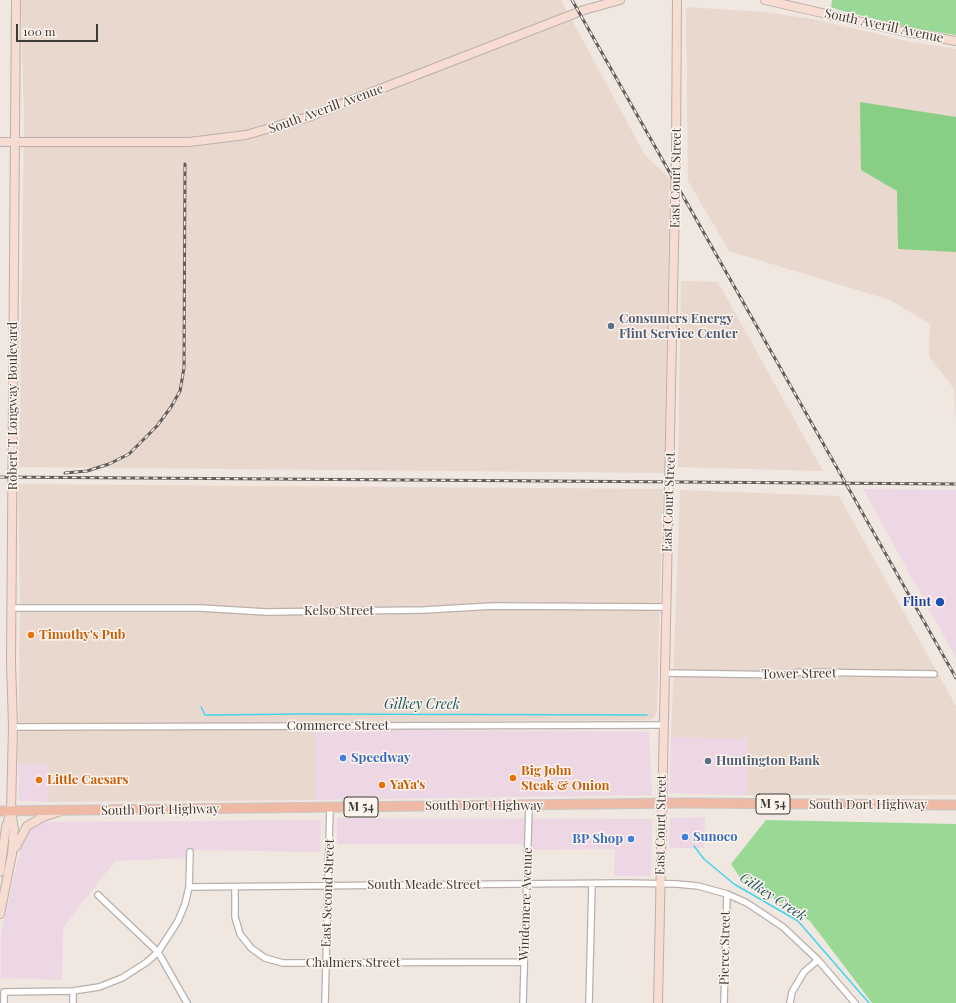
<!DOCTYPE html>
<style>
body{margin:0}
#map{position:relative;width:956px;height:1003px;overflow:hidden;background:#f0e7e1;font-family:"Playfair Display",serif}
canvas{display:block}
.scale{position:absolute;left:16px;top:24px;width:82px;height:18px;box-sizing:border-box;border:2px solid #3d3a37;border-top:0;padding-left:5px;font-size:12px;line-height:14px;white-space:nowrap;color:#3d3a37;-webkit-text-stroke:3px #fef4ee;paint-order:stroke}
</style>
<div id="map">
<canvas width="956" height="1003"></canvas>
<div class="scale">100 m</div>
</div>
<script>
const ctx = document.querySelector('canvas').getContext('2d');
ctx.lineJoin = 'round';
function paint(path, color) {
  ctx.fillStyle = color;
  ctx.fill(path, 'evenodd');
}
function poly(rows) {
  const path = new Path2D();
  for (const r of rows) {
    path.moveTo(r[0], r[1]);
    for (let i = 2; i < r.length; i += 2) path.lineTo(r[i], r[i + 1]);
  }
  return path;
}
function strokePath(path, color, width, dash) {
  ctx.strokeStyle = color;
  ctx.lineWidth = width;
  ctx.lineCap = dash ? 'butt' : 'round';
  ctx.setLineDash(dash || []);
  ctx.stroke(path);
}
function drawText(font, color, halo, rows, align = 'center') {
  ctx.font = font + ' "Playfair Display",serif';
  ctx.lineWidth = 3;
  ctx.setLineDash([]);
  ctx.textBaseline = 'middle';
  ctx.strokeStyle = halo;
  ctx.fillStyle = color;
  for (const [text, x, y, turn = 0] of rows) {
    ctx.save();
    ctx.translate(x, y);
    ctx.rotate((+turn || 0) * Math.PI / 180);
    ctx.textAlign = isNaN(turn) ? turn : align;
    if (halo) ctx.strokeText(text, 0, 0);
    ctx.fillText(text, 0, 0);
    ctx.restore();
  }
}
const commercial = poly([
 [863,489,956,490,956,658],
 [399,730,649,732,652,795,315,800,315,732],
 [671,737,748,739,747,795,669,793],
 [18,764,49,764,49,802,19,801],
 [705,817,704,848,669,848,670,818],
 [337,818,652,819,651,876,614,876,615,849,533,850,521,844,337,844],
 [321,820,320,852,186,850,186,858,115,861,63,928,62,980,1,978,1,933,24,834,40,822]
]);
const built = poly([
 [21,0,561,0,645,155,670,179,664,473,19,467,24,125],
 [686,7,763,12,813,19,907,41,956,49,956,420,954,389,929,356,930,324,890,300,729,251,688,181],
 [681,281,718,282,823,471,678,467],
 [18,484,663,489,657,712,653,719,647,720,315,722,315,800,49,802,49,764,18,764,20,600],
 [680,490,839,496,956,706,956,795,747,795,748,739,671,737]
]);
const green = poly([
 [832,0,956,0,956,35,911,28,839,10,831,7],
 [766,820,956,824,956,1003,872,1003,810,921,741,879,731,864]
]);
const forest = poly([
 [860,102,956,117,956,252,898,249,897,191,861,170]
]);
const stream = poly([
 [201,707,205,715,212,715,301,714,647,715],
 [694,846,704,859,734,884,798,921,869,1003]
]);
const street = poly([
 [12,608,200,608,266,612,424,610,493,606,666,607],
 [665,673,789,675,799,672,934,674],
 [13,727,663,725],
 [189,887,623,883,677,884,698,886,727,894,747,903,783,927,818,960,855,1003],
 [235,888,235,917,240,934,251,948,265,958,283,963,524,962],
 [98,895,158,952,187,1003],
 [4,1003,4,992,73,991,99,987,122,978,147,962,158,952,178,921,185,904,189,887,190,852],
 [73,1003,73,991],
 [325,1003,330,807],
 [523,1003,529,806],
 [589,1003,592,884],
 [724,1003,727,894],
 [790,1003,792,992,804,972,818,960]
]);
const secondary = poly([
 [765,0,901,31,956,41],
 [0,142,189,142,246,135,308,117,584,10,620,0],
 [16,847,27,826,43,817,58,812],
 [0,872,6,827,11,812],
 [0,914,12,854,14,829,11,811,13,727,11,662,16,0],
 [658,1003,676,152,677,0]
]);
const primary = poly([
 [0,811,682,803,956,805]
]);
const rail = poly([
 [572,0,956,678],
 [65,473,87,471,109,464,129,454,157,426,171,407,180,391,184,368,185,164],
 [0,477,956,484]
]);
const markers = [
 [611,326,4,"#5c6f8a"],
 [940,602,5,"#1a4fb4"],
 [31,635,4,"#e8710a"],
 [343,758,4,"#3f7fe0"],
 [708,761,4,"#5c6f8a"],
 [513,778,4,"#e8710a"],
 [39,780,4,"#e8710a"],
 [382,785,4,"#e8710a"],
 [685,837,4,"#3f7fe0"],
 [631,839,4,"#3f7fe0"]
];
const shields = [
 [773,804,34],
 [361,807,34]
];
const shieldNames = [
 ["M 54",773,804],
 ["M 54",361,807]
];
const streetNames = [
 ["South Averill Avenue",884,26,12],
 ["South Averill Avenue",326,109,-20],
 ["East Court Street",676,178,-89],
 ["Robert T Longway Boulevard",13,406,-90],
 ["East Court Street",669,502,-88],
 ["Kelso Street",339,611],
 ["Tower Street",799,674,-1],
 ["Commerce Street",338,726],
 ["South Dort Highway",868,805],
 ["South Dort Highway",484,806],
 ["South Dort Highway",160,810,-1],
 ["East Court Street",661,825,-89],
 ["South Meade Street",424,885],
 ["East Second Street",328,893,-88],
 ["Windemere Avenue",526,904,-88],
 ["Pierce Street",725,948,-89],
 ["Chalmers Street",353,963]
];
const serviceNames = [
 ["Consumers Energy",619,319],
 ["Flint Service Center",619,334],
 ["Huntington Bank",716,761]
];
const transitNames = [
 ["Flint",931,602]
];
const foodNames = [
 ["Timothy's Pub",39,635],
 ["Big John",521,771],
 ["Steak & Onion",521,786],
 ["Little Caesars",47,780],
 ["YaYa's",390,785]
];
const shopNames = [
 ["Speedway",351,758],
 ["Sunoco",693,837],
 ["BP Shop",623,839,"right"]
];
const waterNames = [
 ["Gilkey Creek",422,705],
 ["Gilkey Creek",773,897,33]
];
paint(commercial, '#eed7e4');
paint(built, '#e9d8ce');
paint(green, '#9ad995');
paint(forest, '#89ce85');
strokePath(stream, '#43d5eb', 1.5);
strokePath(street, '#b9b0ab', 8);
strokePath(secondary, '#b9b0ab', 10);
strokePath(primary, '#c9c8c7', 11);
strokePath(street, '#fff', 5.5);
strokePath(secondary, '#f7dcd2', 8);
strokePath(primary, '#eebaa5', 9);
strokePath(rail, '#635e5b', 3);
strokePath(rail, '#fef4ee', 1.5, [4.5]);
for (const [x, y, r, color] of markers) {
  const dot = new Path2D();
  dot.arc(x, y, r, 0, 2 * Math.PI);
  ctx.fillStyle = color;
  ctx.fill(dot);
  strokePath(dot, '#fef4ee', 1.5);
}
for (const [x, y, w] of shields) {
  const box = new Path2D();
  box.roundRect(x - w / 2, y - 10, w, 20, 3);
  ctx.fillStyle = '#fef4ee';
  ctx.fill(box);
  strokePath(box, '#3d3a37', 1);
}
drawText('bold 12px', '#3d3a37', null, shieldNames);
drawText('13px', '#3d3a37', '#fef4ee', streetNames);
drawText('bold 13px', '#4e5e75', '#fef4ee', serviceNames, 'left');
drawText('bold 13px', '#164399', '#fef4ee', transitNames, 'right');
drawText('bold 13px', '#c56008', '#fef4ee', foodNames, 'left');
drawText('bold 13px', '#366cbe', '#fef4ee', shopNames, 'left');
drawText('italic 14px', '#17545d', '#fef4ee', waterNames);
</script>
